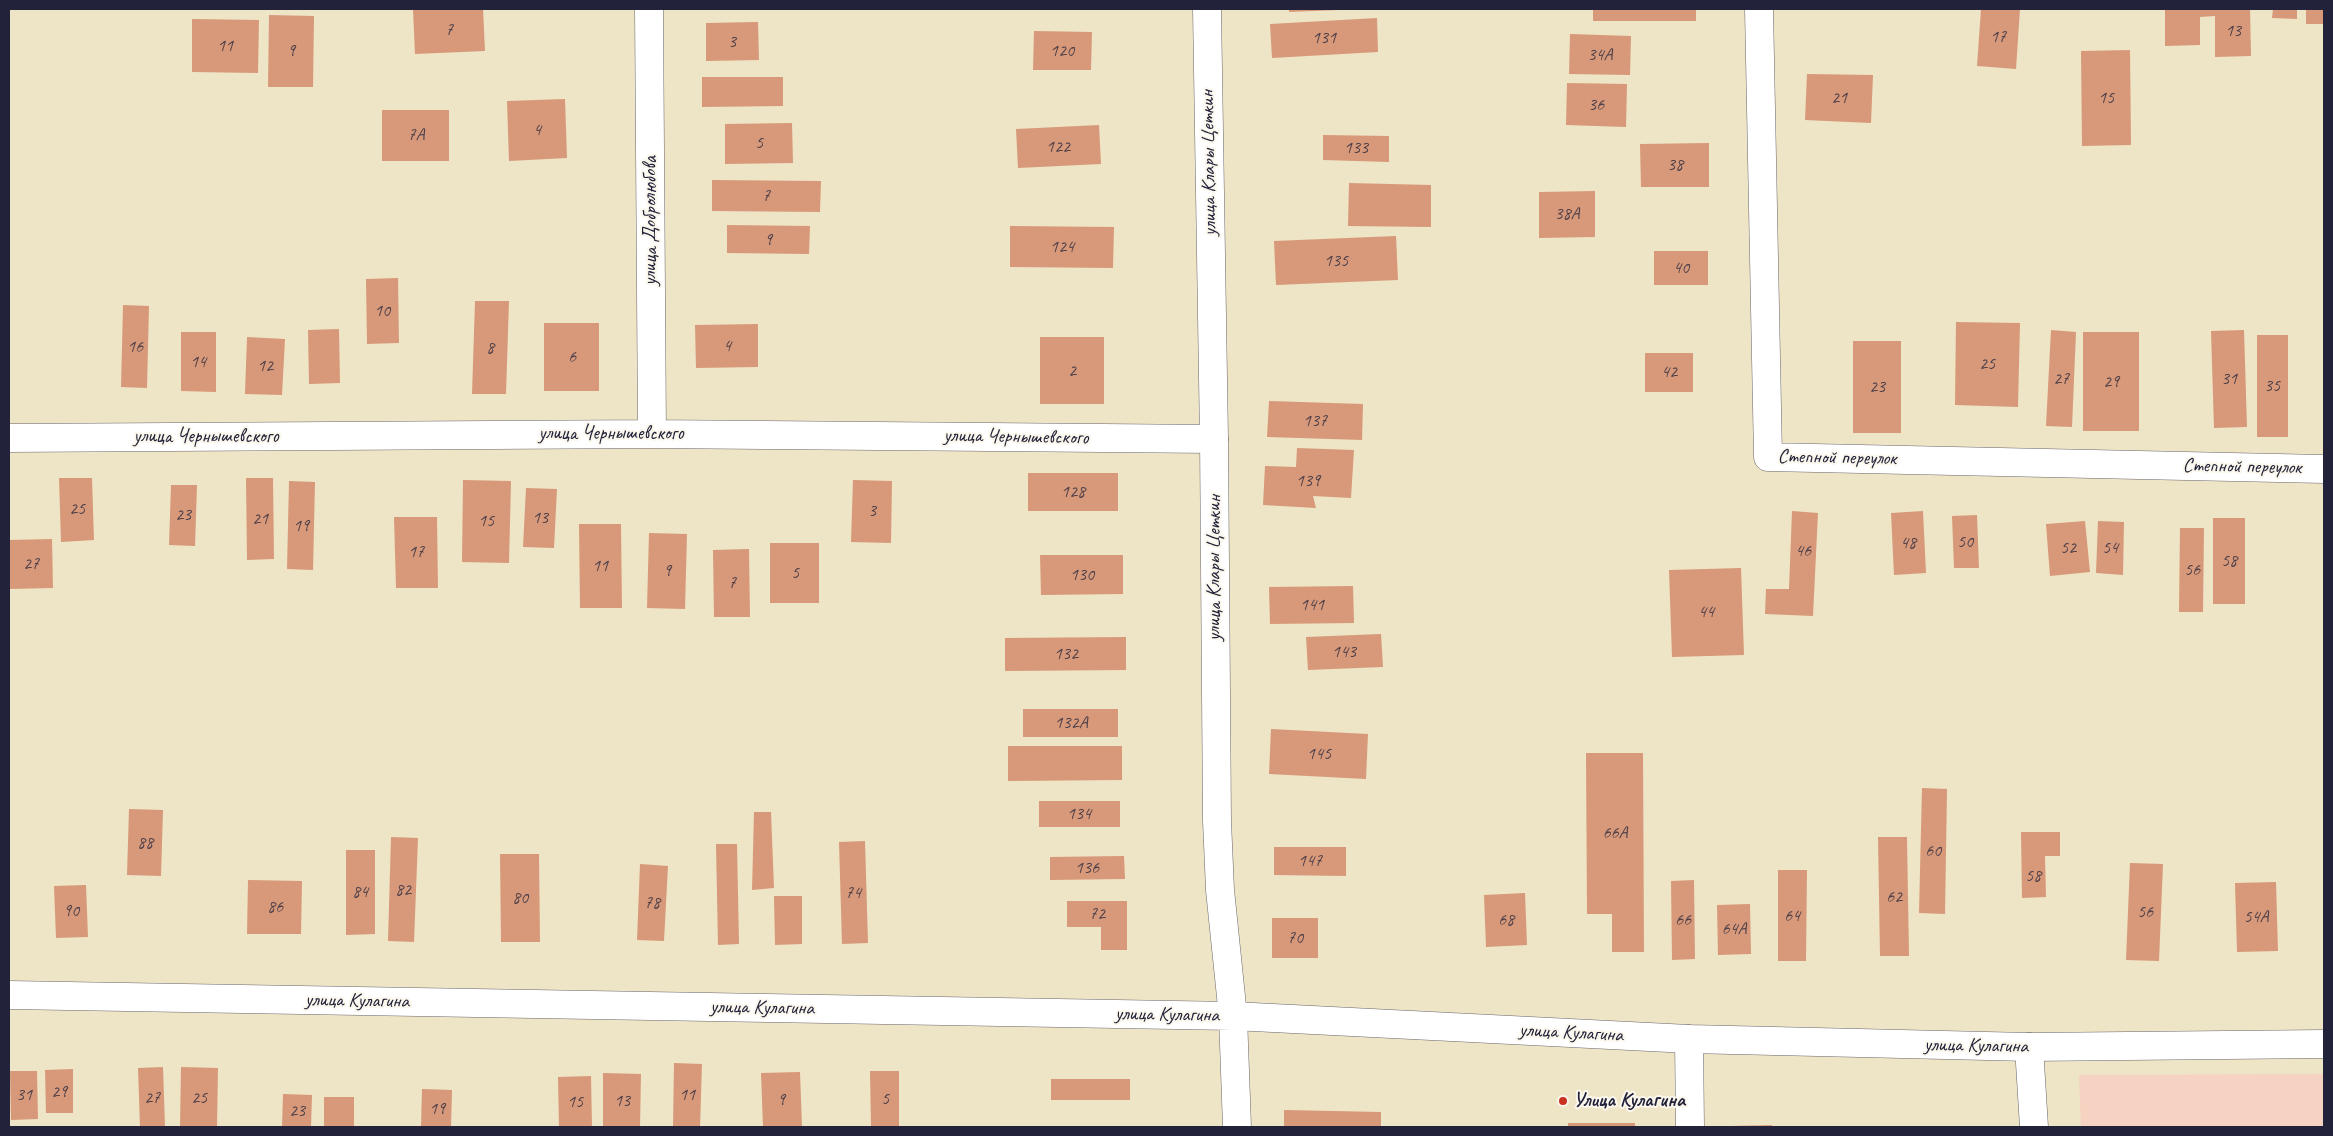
<!DOCTYPE html>
<meta charset="utf-8">
<style>
body{margin:0}
#map{position:relative;width:2333px;height:1136px;overflow:hidden;background:#eee4c6;font-family:Caveat,sans-serif}
canvas{display:block}
.frame{position:absolute;inset:0;border:10px solid #22223b;pointer-events:none}
</style>
<div id="map">
<canvas width="2333" height="1136"></canvas>
<div class="frame"></div>
</div>
<script>
const ctx = document.querySelector('canvas').getContext('2d');
ctx.lineJoin = 'round';
function paint(path, color) {
  ctx.fillStyle = color;
  ctx.fill(path, 'evenodd');
}
function poly(rows) {
  const path = new Path2D();
  for (const r of rows) {
    path.moveTo(r[0], r[1]);
    for (let i = 2; i < r.length; i += 2) path.lineTo(r[i], r[i + 1]);
  }
  return path;
}
function strokePath(path, color, width, dash) {
  ctx.strokeStyle = color;
  ctx.lineWidth = width;
  ctx.lineCap = dash ? 'butt' : 'round';
  ctx.setLineDash(dash || []);
  ctx.stroke(path);
}
function drawText(font, color, halo, rows, align = 'center') {
  ctx.font = font + ' Caveat,sans-serif';
  ctx.lineWidth = 4;
  ctx.setLineDash([]);
  ctx.textBaseline = 'middle';
  ctx.strokeStyle = halo;
  ctx.fillStyle = color;
  for (const [text, x, y, turn = 0] of rows) {
    ctx.save();
    ctx.translate(x, y);
    ctx.rotate((+turn || 0) * Math.PI / 180);
    ctx.textAlign = isNaN(turn) ? turn : align;
    if (halo) ctx.strokeText(text, 0, 0);
    ctx.fillText(text, 0, 0);
    ctx.restore();
  }
}
const built = poly([
 [2324,1074,2324,1127,2081,1127,2079,1075]
]);
const building = poly([
 [413,9,483,9,485,51,415,54],
 [1289,9,1339,9,1339,10,1289,12],
 [1593,9,1696,9,1696,21,1593,21],
 [1981,9,2020,9,2016,69,1977,66],
 [2165,9,2250,9,2251,56,2215,57,2215,16,2200,17,2200,45,2165,46],
 [2273,9,2297,9,2297,19,2272,18],
 [2306,9,2324,9,2324,24,2306,24],
 [269,15,314,16,313,87,268,87],
 [1377,18,1378,52,1272,58,1270,24],
 [192,19,259,20,258,73,192,72],
 [758,22,759,60,706,61,706,23],
 [1034,31,1092,32,1091,70,1033,70],
 [1570,34,1631,36,1630,75,1569,74],
 [2130,50,2131,145,2082,146,2081,51],
 [1807,74,1873,75,1871,123,1805,120],
 [702,77,783,77,783,106,702,107],
 [1567,83,1627,84,1626,127,1566,125],
 [565,99,567,158,509,161,507,101],
 [382,110,449,110,449,161,382,161],
 [792,123,793,163,725,164,725,124],
 [1099,125,1101,164,1018,168,1016,129],
 [1323,135,1389,136,1389,162,1323,160],
 [1709,143,1709,187,1641,187,1640,144],
 [712,180,821,181,820,212,712,211],
 [1349,183,1431,185,1431,227,1348,226],
 [1595,191,1595,237,1539,238,1539,192],
 [727,225,810,226,809,254,727,253],
 [1010,226,1114,227,1113,268,1010,267],
 [1396,236,1398,280,1276,285,1274,241],
 [1654,251,1708,251,1708,285,1654,285],
 [398,278,399,343,367,344,366,279],
 [475,301,509,301,506,394,472,394],
 [123,305,149,306,147,388,121,387],
 [1956,322,2020,323,2018,407,1955,405],
 [544,323,599,323,599,391,544,391],
 [758,324,758,367,696,368,695,325],
 [339,329,340,383,309,384,308,330],
 [2051,330,2076,332,2072,427,2046,426],
 [2244,330,2247,427,2214,428,2211,331],
 [181,332,216,332,216,392,181,391],
 [2083,332,2139,332,2139,431,2083,431],
 [2257,335,2288,335,2288,437,2257,437],
 [247,337,285,339,282,395,245,394],
 [1040,337,1104,337,1104,404,1040,404],
 [1853,341,1901,341,1901,433,1853,433],
 [1645,353,1693,353,1693,392,1645,392],
 [1269,401,1363,404,1362,440,1267,437],
 [1297,448,1354,450,1351,498,1313,496,1316,508,1263,505,1265,466,1296,467],
 [1028,473,1118,473,1118,511,1028,511],
 [59,478,92,478,94,540,61,542],
 [246,478,273,478,274,559,247,560],
 [463,480,511,481,509,563,462,562],
 [853,480,892,481,891,543,851,542],
 [289,481,315,482,313,570,287,569],
 [171,485,197,485,195,546,169,545],
 [526,488,557,489,554,548,523,547],
 [1792,511,1818,513,1813,616,1765,614,1766,589,1789,589],
 [1923,511,1926,573,1894,575,1891,513],
 [1977,515,1979,568,1954,568,1952,516],
 [394,517,437,517,438,588,396,588],
 [2213,518,2245,518,2245,604,2213,604],
 [2085,521,2090,572,2050,576,2046,524],
 [2098,521,2124,522,2123,575,2096,573],
 [579,524,621,524,622,608,580,608],
 [2180,528,2204,528,2203,612,2179,612],
 [649,533,687,534,685,609,647,608],
 [52,539,53,588,9,589,9,540],
 [770,543,819,543,819,603,770,603],
 [749,549,750,617,714,617,713,550],
 [1040,555,1123,555,1123,594,1041,595],
 [1741,568,1744,655,1672,657,1669,570],
 [1353,586,1354,623,1270,624,1269,587],
 [1381,634,1383,667,1308,670,1306,637],
 [1126,637,1126,670,1005,671,1005,638],
 [1023,709,1118,709,1118,737,1023,737],
 [1271,729,1368,734,1366,779,1269,774],
 [1008,746,1122,746,1122,780,1008,781],
 [1586,753,1643,753,1644,952,1612,952,1612,914,1587,914],
 [1922,788,1947,789,1945,914,1919,913],
 [1039,801,1120,801,1120,827,1039,827],
 [129,809,163,810,161,876,127,875],
 [754,812,771,812,774,888,752,890],
 [2021,832,2060,832,2060,856,2045,856,2046,897,2022,898],
 [391,837,418,838,414,942,388,941],
 [1878,837,1907,837,1909,956,1880,956],
 [865,841,868,943,842,944,839,842],
 [716,844,737,844,739,944,718,945],
 [1274,847,1346,847,1346,876,1274,875],
 [346,850,375,850,375,934,346,935],
 [500,854,539,854,540,942,501,942],
 [1124,856,1125,879,1050,880,1050,857],
 [2130,863,2163,864,2159,961,2126,960],
 [640,864,668,866,664,941,637,940],
 [1778,870,1807,870,1806,961,1778,961],
 [248,880,302,881,301,934,247,934],
 [1694,880,1695,959,1672,960,1671,881],
 [2276,882,2278,951,2237,952,2235,883],
 [86,885,88,937,56,938,54,886],
 [1525,893,1527,945,1486,947,1484,895],
 [774,896,802,896,802,944,775,945],
 [1067,901,1127,901,1127,950,1101,950,1101,927,1067,927],
 [1750,904,1751,954,1718,955,1717,905],
 [1272,918,1318,918,1318,958,1272,958],
 [674,1063,702,1064,700,1127,673,1127],
 [163,1067,165,1127,140,1127,138,1068],
 [181,1067,218,1068,217,1127,180,1127],
 [73,1069,73,1113,46,1113,45,1070],
 [10,1071,37,1071,38,1119,11,1120],
 [870,1071,899,1071,899,1127,871,1127],
 [800,1072,802,1127,763,1127,761,1073],
 [603,1073,641,1074,640,1127,603,1127],
 [591,1076,592,1127,559,1127,558,1077],
 [1051,1079,1130,1079,1130,1100,1051,1100],
 [422,1089,452,1090,451,1127,421,1127],
 [283,1094,312,1095,311,1127,282,1127],
 [324,1097,354,1097,354,1127,324,1127],
 [1284,1110,1381,1112,1381,1127,1284,1127],
 [1568,1123,1635,1123,1635,1127,1568,1127],
 [1772,1125,1772,1127,1730,1127,1730,1126]
]);
const minor = poly([
 [649,9,652,434],
 [1759,9,1768,457,2324,469],
 [9,438,652,434,1214,439],
 [9,995,1233,1016,1237,1127],
 [1689,1039,1690,1127],
 [2029,1047,2034,1127]
]);
const major = poly([
 [1207,9,1214,439,1217,821,1220,890,1233,1016,1689,1039,2029,1047,2324,1044]
]);
const markers = [
 [1563,1101,5,"#c8321e"]
];
const numberNames = [
 ["7",449,30],
 ["13",2233,31],
 ["17",1998,37],
 ["131",1324,38],
 ["3",732,42],
 ["11",225,46],
 ["9",291,51],
 ["120",1062,51],
 ["34А",1600,55],
 ["21",1839,98],
 ["15",2106,98],
 ["36",1596,105],
 ["4",537,130],
 ["7А",416,135],
 ["5",759,143],
 ["122",1058,147],
 ["133",1356,148],
 ["38",1675,165],
 ["7",766,196],
 ["38А",1567,214],
 ["9",768,240],
 ["124",1062,247],
 ["135",1336,261],
 ["40",1681,268],
 ["10",382,311],
 ["4",727,346],
 ["16",135,347],
 ["8",490,348],
 ["6",572,357],
 ["14",198,362],
 ["25",1987,364],
 ["12",265,366],
 ["2",1072,371],
 ["42",1669,372],
 ["27",2061,379],
 ["31",2229,379],
 ["29",2111,382],
 ["35",2272,386],
 ["23",1877,387],
 ["137",1315,421],
 ["139",1308,481],
 ["128",1073,492],
 ["25",77,509],
 ["3",872,511],
 ["23",183,515],
 ["13",540,518],
 ["21",260,519],
 ["15",486,521],
 ["19",301,526],
 ["50",1965,542],
 ["48",1908,543],
 ["52",2068,548],
 ["54",2110,548],
 ["46",1803,551],
 ["17",416,552],
 ["58",2229,561],
 ["27",31,564],
 ["11",600,566],
 ["56",2192,570],
 ["9",667,571],
 ["5",795,573],
 ["130",1082,575],
 ["7",732,583],
 ["141",1312,605],
 ["44",1706,612],
 ["143",1344,652],
 ["132",1066,654],
 ["132А",1071,723],
 ["145",1319,754],
 ["134",1079,814],
 ["66А",1615,833],
 ["88",145,843],
 ["60",1933,851],
 ["147",1310,861],
 ["136",1087,868],
 ["58",2033,876],
 ["82",403,890],
 ["84",360,892],
 ["74",853,893],
 ["62",1894,897],
 ["80",520,898],
 ["78",652,903],
 ["86",275,907],
 ["90",71,911],
 ["56",2145,912],
 ["72",1097,914],
 ["64",1792,916],
 ["54А",2256,917],
 ["68",1506,920],
 ["66",1683,920],
 ["64А",1734,929],
 ["70",1295,938],
 ["29",59,1092],
 ["31",24,1095],
 ["11",687,1095],
 ["27",152,1098],
 ["25",199,1098],
 ["5",885,1099],
 ["9",781,1100],
 ["13",622,1101],
 ["15",575,1102],
 ["19",437,1109],
 ["23",297,1111]
];
const streetNames = [
 ["улица Клары Цеткин",1209,163,-91],
 ["улица Добролюбова",651,221,-90],
 ["улица Чернышевского",611,434],
 ["улица Чернышевского",206,437],
 ["улица Чернышевского",1016,437,1],
 ["Степной переулок",1837,458,1],
 ["Степной переулок",2242,467,1],
 ["улица Клары Цеткин",1215,568,-90],
 ["улица Кулагина",357,1001,1],
 ["улица Кулагина",762,1008,1],
 ["улица Кулагина",1167,1015,1],
 ["улица Кулагина",1571,1033,3],
 ["улица Кулагина",1976,1046,1]
];
const poiNames = [
 ["Улица Кулагина",1573,1101]
];
paint(built, '#f5d2c2');
paint(building, '#d79979');
strokePath(minor, '#69666c', 29);
strokePath(major, '#69666c', 29);
strokePath(minor, '#fff', 28);
strokePath(major, '#fff', 28);
for (const [x, y, r, color] of markers) {
  const dot = new Path2D();
  dot.arc(x, y, r, 0, 2 * Math.PI);
  ctx.fillStyle = color;
  ctx.fill(dot);
  strokePath(dot, '#fbf7ec', 2);
}
drawText('18px', '#4f404a', null, numberNames);
drawText('20px', '#22223b', '#fbf7ec', streetNames);
drawText('bold 20px', '#22223b', '#fbf7ec', poiNames, 'left');
</script>
